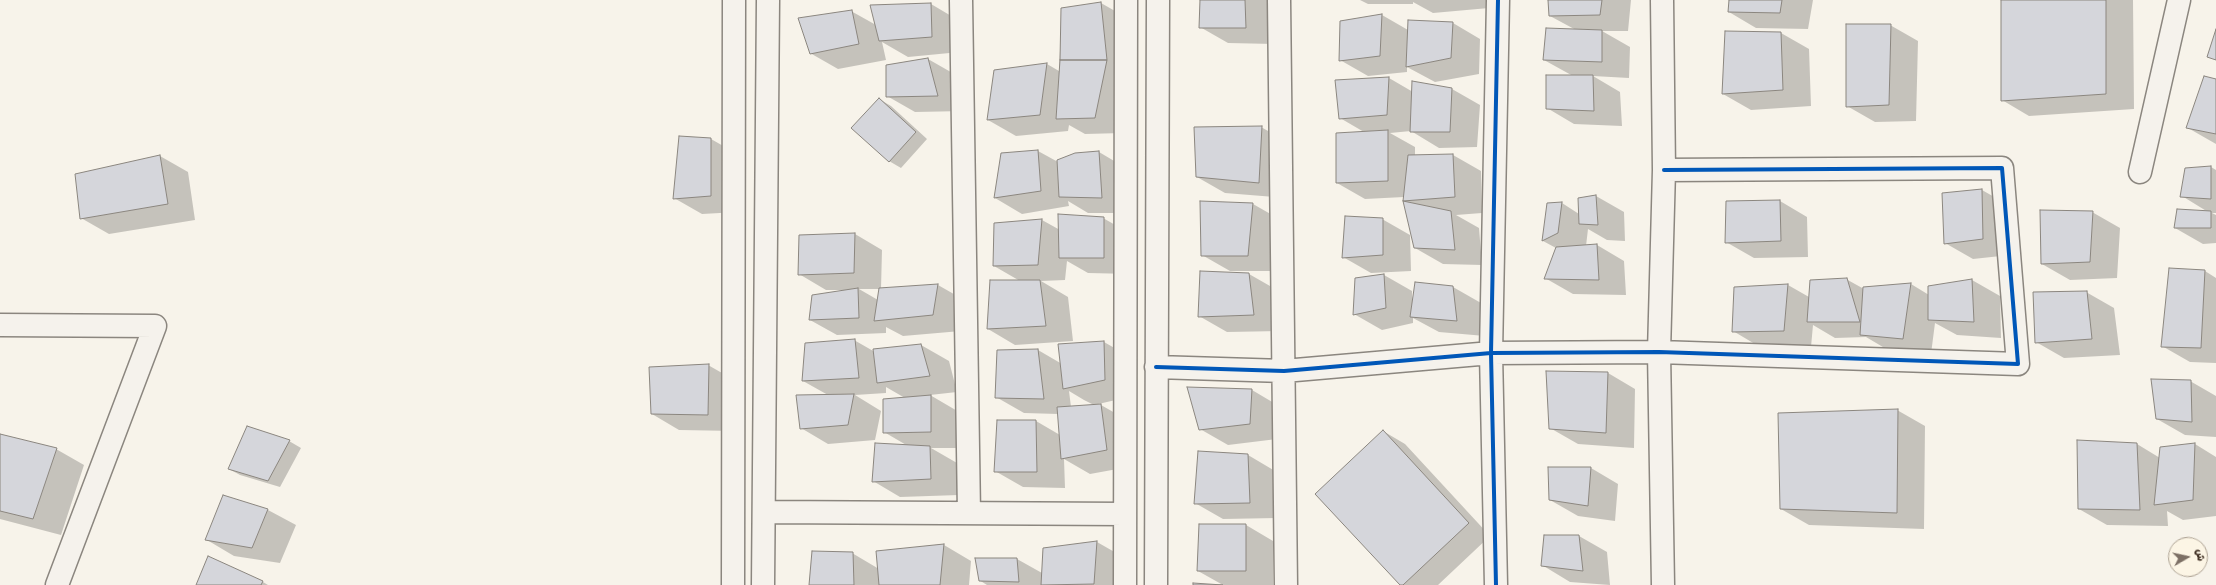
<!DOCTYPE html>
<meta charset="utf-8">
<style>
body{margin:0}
#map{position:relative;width:2216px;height:585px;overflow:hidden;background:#f7f3ea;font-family:"Gochi Hand","Playpen Sans Arabic",sans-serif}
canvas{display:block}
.north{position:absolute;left:2168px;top:537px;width:40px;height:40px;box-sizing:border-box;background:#fcf5e5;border:1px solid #afa495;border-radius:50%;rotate:81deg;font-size:11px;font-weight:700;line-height:16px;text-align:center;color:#3b2a1e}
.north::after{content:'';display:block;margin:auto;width:14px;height:18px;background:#7d7065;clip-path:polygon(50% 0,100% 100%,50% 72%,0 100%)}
</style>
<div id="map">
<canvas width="2216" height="585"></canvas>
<div class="north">ش</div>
</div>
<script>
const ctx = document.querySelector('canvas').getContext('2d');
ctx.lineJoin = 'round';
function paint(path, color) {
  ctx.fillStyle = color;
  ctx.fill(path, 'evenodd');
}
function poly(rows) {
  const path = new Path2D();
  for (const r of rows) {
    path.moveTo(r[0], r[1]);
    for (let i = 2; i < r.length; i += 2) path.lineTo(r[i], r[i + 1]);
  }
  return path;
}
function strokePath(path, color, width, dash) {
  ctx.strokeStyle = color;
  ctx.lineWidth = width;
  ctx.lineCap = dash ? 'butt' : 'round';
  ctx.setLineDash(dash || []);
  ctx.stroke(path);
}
const shadow = poly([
 [1201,0,1272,0,1274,44,1228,43,1200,27],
 [1360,0,1489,0,1489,8,1433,13,1413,2,1413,4,1368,4],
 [1549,0,1631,0,1628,31,1602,31,1630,47,1629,78,1593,76,1620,92,1622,126,1574,124,1547,108,1573,76,1544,60,1576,30,1550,16],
 [1730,0,1813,0,1808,29,1756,28,1729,12],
 [2002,0,2133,0,2134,109,2029,116,2002,100],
 [1101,3,1129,19,1123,133,1085,134,1069,125,1068,131,1016,136,988,120,995,71,1047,64,1059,71,1062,9],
 [931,4,958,20,960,52,908,57,882,42,886,60,838,69,810,53,851,11,876,25],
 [1382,15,1408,30,1453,23,1480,39,1479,74,1435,82,1407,67,1407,72,1368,76,1340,60,1341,22],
 [1890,25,1918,41,1916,121,1875,122,1847,106],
 [1726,32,1781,33,1809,49,1811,106,1751,110,1723,94],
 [928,59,956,75,965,111,915,112,887,96,887,65],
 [1389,78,1413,92,1413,82,1452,89,1480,105,1477,147,1439,148,1411,131,1390,133,1415,147,1415,156,1453,155,1481,171,1482,213,1456,215,1479,228,1482,265,1443,264,1415,248,1404,197,1365,199,1337,183,1364,132,1340,118],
 [2216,80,2216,144,2188,128],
 [879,99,891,106,927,139,901,168,889,161],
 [1261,127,1289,143,1287,198,1225,193,1197,177],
 [711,139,739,155,738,212,702,214,674,198],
 [1038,151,1058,162,1099,152,1126,168,1130,213,1088,213,1068,201,1069,206,1022,214,995,198,1002,154],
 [160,156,188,172,195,220,109,234,81,218],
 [2211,167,2216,170,2216,213,2212,213,2216,215,2216,243,2203,244,2175,228,2208,212,2182,196],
 [1982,190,2010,206,2010,255,1973,259,1945,243,1943,194],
 [1596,196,1624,212,1625,241,1607,240,1588,229,1586,246,1597,245,1624,261,1626,295,1573,294,1545,278,1556,248,1543,241,1548,204,1562,203,1579,214,1579,199],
 [1780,201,1807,217,1808,257,1754,258,1726,242],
 [1253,204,1281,220,1276,271,1230,271,1202,255],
 [2092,212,2120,228,2117,278,2070,280,2042,264],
 [1103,218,1131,234,1132,274,1088,273,1067,261,1065,280,1041,281,1068,297,1073,341,1015,345,988,329,1020,281,994,266,1042,220,1060,230],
 [1382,219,1410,235,1411,271,1371,273,1343,257],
 [855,234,882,250,881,289,938,285,966,301,961,331,903,336,886,327,886,333,837,335,810,320,843,290,826,290,799,274],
 [859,289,880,289,878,300],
 [2170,269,2205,271,2216,278,2216,363,2190,362,2162,346],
 [1249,274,1277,290,1281,331,1227,332,1199,316],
 [1384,275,1412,291,1412,302,1416,283,1453,287,1481,303,1485,336,1439,332,1413,318,1413,323,1382,330,1354,314],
 [1846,279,1864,289,1911,284,1929,295,1929,287,1972,280,2000,296,2001,338,1957,335,1935,323,1931,354,1888,350,1866,337,1835,338,1813,325,1811,347,1760,347,1733,331,1788,285,1809,297],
 [2086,292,2114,308,2120,355,2064,358,2036,342],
 [854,340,875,352,921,345,949,361,957,392,930,395,959,412,959,448,931,448,957,463,959,495,900,497,873,481,908,446,884,432,905,398,886,387,886,393,855,395,881,411,875,440,828,444,801,428,828,395,803,381],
 [1104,342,1132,358,1133,396,1094,405,1101,405,1129,421,1134,466,1090,474,1064,459,1065,488,1023,487,995,471,1036,421,1060,435,1058,414,1024,413,996,397,1038,350,1062,364,1059,345],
 [1069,391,1084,400,1094,405,1071,407],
 [708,365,736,381,736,431,679,430,652,414],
 [1608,373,1635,389,1634,448,1578,444,1550,428],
 [2190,381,2216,396,2216,437,2185,435,2157,419],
 [1252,390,1279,406,1277,439,1228,445,1200,429],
 [1897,410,1925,426,1924,529,1809,525,1781,509],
 [1383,431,1405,444,1490,536,1438,585,1401,585],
 [0,435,56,449,84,465,61,535,0,519],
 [289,441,301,448,280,487,240,475,229,469],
 [2137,444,2160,458,2195,444,2216,457,2216,516,2183,520,2167,511,2168,526,2107,525,2079,509],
 [1248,455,1275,471,1277,518,1223,519,1195,503],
 [1591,468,1618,484,1615,521,1578,516,1550,500],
 [224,496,268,510,296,525,280,563,234,556,207,540],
 [1246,525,1273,541,1273,585,1223,585,1198,571],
 [1579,536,1607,552,1610,585,1570,582,1542,565],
 [1097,542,1125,558,1123,585,987,585,979,580,1017,559,1042,573,1043,549],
 [944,545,971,561,969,585,810,585,852,553,879,569],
 [208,557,263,582,268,585,197,585]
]);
const building = poly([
 [1200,0,1245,0,1246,28,1199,28,1200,0],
 [1548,0,1602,0,1600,15,1549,16,1548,0],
 [1729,0,1782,0,1780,13,1728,12,1729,0],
 [2001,0,2106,0,2106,94,2001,101,2001,0],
 [1101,2,1107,60,1060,60,1061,8,1101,2],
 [931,3,932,37,879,41,870,5,931,3],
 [852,10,859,44,810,54,798,18,852,10],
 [1382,14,1380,56,1339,61,1340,21,1382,14],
 [1408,20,1453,22,1451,58,1406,67,1408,20],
 [1846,24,1891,24,1889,105,1846,107,1846,24],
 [1546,28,1602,30,1602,62,1543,60,1546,28],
 [2216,29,2216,60,2207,57,2216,29],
 [1725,31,1781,32,1783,90,1722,94,1725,31],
 [928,58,938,96,886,97,886,65,928,58],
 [1060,60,1107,60,1095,118,1056,119,1060,60],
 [1047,63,1040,115,987,120,994,70,1047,63],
 [1546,75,1593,75,1594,111,1546,109,1546,75],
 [2204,76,2216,79,2216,134,2186,128,2204,76],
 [1389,77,1387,115,1339,119,1335,80,1389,77],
 [1412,81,1452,88,1450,132,1410,132,1412,81],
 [879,98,916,132,889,162,851,128,879,98],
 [1262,126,1259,183,1196,177,1194,127,1262,126],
 [1388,130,1388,181,1336,183,1336,133,1388,130],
 [679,136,711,138,711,196,673,199,679,136],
 [1038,150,1041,191,994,198,1001,153,1038,150],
 [1099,151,1102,198,1059,197,1057,160,1075,153,1099,151],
 [1453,154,1455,197,1403,201,1408,155,1453,154],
 [160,155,168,204,80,219,75,174,160,155],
 [2211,166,2211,199,2180,197,2185,168,2211,166],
 [1982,189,1983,239,1944,244,1942,193,1982,189],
 [1596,195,1598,225,1579,224,1578,198,1596,195],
 [1780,200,1781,241,1725,243,1726,201,1780,200],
 [1200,201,1253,203,1248,256,1201,256,1200,201],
 [1403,201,1451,211,1455,250,1414,248,1403,201],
 [1562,202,1558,233,1542,241,1547,203,1562,202],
 [2177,209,2211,211,2211,228,2174,228,2177,209],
 [2040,210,2093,211,2090,262,2041,264,2040,210],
 [1058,214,1104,217,1104,258,1059,258,1058,214],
 [1345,216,1383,218,1383,255,1342,258,1345,216],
 [1042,219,1038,265,993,266,994,223,1042,219],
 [855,233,854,273,798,275,799,235,855,233],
 [1597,244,1599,280,1544,279,1556,247,1597,244],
 [2169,268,2205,270,2201,348,2161,347,2169,268],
 [1200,271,1249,273,1254,315,1198,317,1200,271],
 [1384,274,1386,308,1353,315,1355,278,1384,274],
 [1847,278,1860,322,1807,322,1810,280,1847,278],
 [1972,279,1974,322,1928,320,1928,286,1972,279],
 [990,280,1040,280,1046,326,987,329,990,280],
 [1415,282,1453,286,1457,321,1410,317,1415,282],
 [1911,283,1903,339,1860,335,1863,287,1911,283],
 [938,284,933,315,874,321,879,288,938,284],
 [1788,284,1784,331,1732,332,1734,287,1788,284],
 [858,288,859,318,809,320,812,295,858,288],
 [2087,291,2092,339,2035,343,2033,292,2087,291],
 [855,339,859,378,802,381,805,343,855,339],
 [1104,341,1105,380,1063,389,1058,344,1104,341],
 [921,344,930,376,877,383,873,349,921,344],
 [1038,349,1044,399,995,398,997,350,1038,349],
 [709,364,708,415,651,414,649,367,709,364],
 [1546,371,1608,372,1606,433,1549,429,1546,371],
 [2151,379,2191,380,2192,422,2156,419,2151,379],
 [1187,387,1252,389,1250,424,1199,430,1187,387],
 [854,394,848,425,800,429,796,395,854,394],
 [931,395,931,432,883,433,883,399,931,395],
 [1101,404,1107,450,1061,459,1057,407,1101,404],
 [1898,409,1897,513,1780,509,1778,413,1898,409],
 [997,420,1036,420,1037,472,994,472,997,420],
 [247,426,290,440,268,481,228,469,247,426],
 [1383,430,1469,523,1403,585,1400,585,1315,494,1383,430],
 [0,434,57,448,33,519,0,511,0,434],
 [2077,440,2137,443,2140,510,2078,509,2077,440],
 [875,443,930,446,931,479,872,482,875,443],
 [2195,443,2193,500,2154,505,2160,447,2195,443],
 [1198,451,1248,454,1250,503,1194,504,1198,451],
 [1548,467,1591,467,1588,506,1549,500,1548,467],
 [223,495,268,509,252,548,205,540,223,495],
 [1199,524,1246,524,1246,571,1197,571,1199,524],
 [1544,535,1579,535,1583,571,1541,566,1544,535],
 [1097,541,1094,584,1041,585,1043,548,1097,541],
 [944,544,940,585,879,585,876,551,944,544],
 [812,551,853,552,854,585,809,585,812,551],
 [208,556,263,581,261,585,196,585,208,556],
 [975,558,1017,558,1019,582,979,581,975,558],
 [1193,583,1223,585,1193,585,1193,583]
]);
const minor = poly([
 [961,0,969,513],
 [1279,0,1286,585],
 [1662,0,1664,170,1659,352,1663,585],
 [2140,172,2179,0],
 [0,325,155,326,57,585],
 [1156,367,1284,371,1491,353,1659,352,2018,364,2002,168,1664,170],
 [764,512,1125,514],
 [733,585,734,0],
 [763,585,768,0],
 [1125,585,1126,0],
 [1156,585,1158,0],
 [1496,585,1491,353,1498,0]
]);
const cycleway = poly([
 [1156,367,1284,371,1491,353,1659,352,2018,364,2002,168,1664,170],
 [1496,585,1491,353,1498,0]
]);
paint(shadow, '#0003');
paint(building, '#d5d6db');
strokePath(building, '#8b867f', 1);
strokePath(minor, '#8b867f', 25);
strokePath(minor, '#f5f2ec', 22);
strokePath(cycleway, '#0057b8', 4);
</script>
